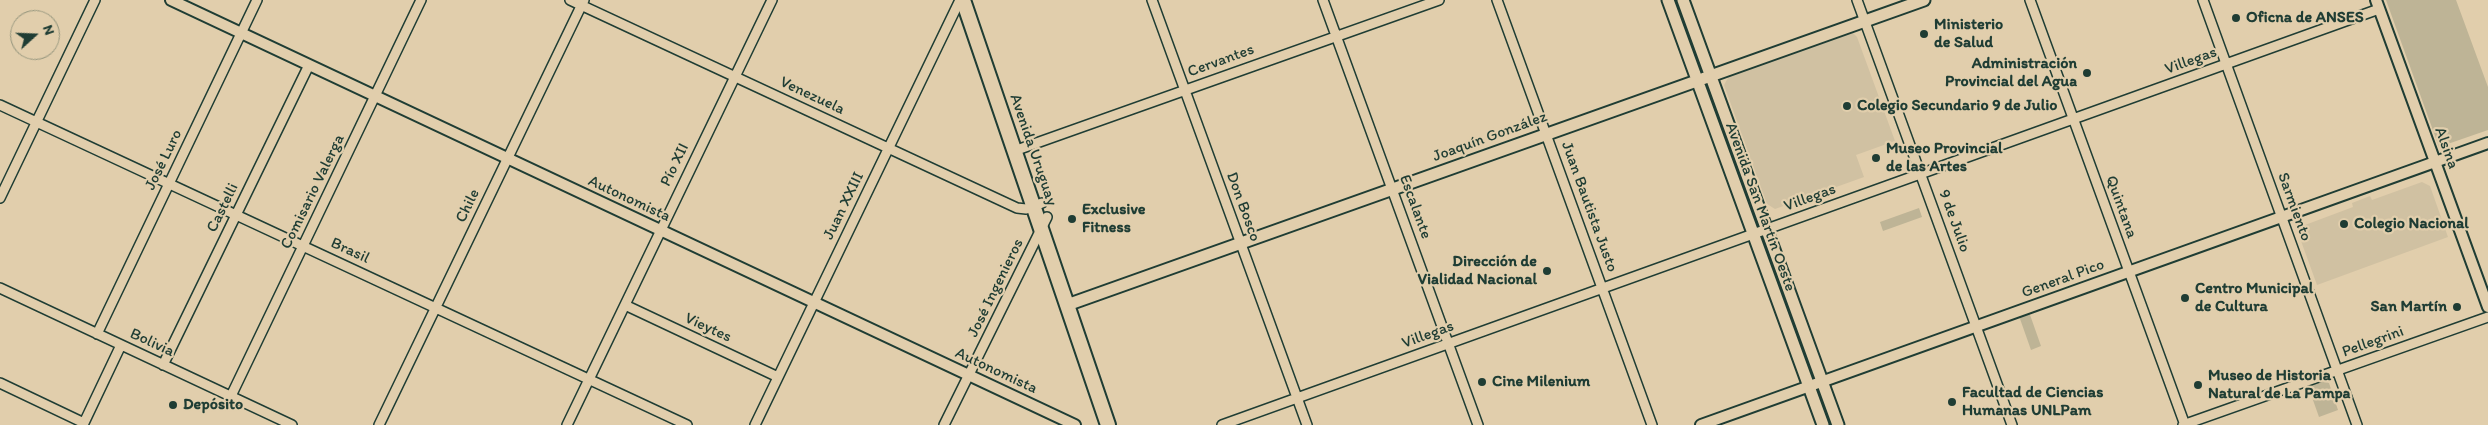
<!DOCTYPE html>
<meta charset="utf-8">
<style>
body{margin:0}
#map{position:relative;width:2488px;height:425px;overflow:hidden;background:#e1ceac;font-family:Itim,sans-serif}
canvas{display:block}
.north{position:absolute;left:10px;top:10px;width:50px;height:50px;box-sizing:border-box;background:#e1ceac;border:1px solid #93947c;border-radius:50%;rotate:70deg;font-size:14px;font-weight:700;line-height:20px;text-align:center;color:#1f3d34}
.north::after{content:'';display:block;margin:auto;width:18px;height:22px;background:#1f3d34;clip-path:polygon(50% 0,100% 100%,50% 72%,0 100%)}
</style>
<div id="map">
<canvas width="2488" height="425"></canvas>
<div class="north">N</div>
</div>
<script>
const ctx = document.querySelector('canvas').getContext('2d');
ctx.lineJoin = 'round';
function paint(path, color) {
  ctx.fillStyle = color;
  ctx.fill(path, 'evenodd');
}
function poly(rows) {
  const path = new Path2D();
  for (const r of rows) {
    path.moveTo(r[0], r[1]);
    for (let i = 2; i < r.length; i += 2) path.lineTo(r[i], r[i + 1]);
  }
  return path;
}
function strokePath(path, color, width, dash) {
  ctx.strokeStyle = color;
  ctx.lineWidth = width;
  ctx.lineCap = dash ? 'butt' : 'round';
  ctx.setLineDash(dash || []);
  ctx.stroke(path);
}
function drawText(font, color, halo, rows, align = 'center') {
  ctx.font = font + ' Itim,sans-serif';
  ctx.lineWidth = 4.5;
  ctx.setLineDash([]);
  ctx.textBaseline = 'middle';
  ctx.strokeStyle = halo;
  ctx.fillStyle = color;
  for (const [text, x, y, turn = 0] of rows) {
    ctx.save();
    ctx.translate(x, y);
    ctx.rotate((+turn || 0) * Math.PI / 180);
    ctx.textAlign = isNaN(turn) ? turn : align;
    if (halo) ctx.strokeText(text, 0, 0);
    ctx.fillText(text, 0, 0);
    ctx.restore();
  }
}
const built = poly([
 [1853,33,1857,37,1895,141,1856,155,1864,177,1775,209,1767,204,1724,85,1729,76],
 [2422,182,2430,186,2448,237,2317,285,2301,241,2305,240,2304,235,2308,234,2305,225,2353,207,2352,203,2370,196,2372,200]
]);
const green = poly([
 [2386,0,2456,0,2488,87,2488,130,2439,147],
 [1919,208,1922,217,1883,231,1880,222],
 [2029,312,2041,346,2031,350,2019,316],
 [2323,381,2329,383,2338,410,2319,417,2308,386]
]);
const minor = poly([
 [570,0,1017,208,1026,209,1042,203],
 [1152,0,1307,425],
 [1323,0,1478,425],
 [1497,0,1652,425],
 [1857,0,2012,425],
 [2030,0,2185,425],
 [2203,0,2357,425],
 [0,105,687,425],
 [1014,151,1439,0],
 [0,198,95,0],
 [0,288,292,425],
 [625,305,778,377],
 [97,334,257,0],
 [163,365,309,65],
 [0,383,84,423],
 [231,396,421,0],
 [83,425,121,345],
 [379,425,584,0],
 [567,425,772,0],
 [755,425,960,0],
 [944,425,1047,217],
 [1222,425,2379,9],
 [2183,425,2488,317]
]);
const tertiary = poly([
 [171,0,1075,425],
 [2376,0,2488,307],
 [1701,425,2488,143]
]);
const secondary = poly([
 [1668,0,1823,425],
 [1683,0,1838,425],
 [1067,305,1924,0]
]);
const primary = poly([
 [963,0,1108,425]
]);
const markers = [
 [2236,18,5,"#1f3d34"],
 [1924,34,5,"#1f3d34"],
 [2087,73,5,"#1f3d34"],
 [1847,106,5,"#1f3d34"],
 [1876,158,5,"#1f3d34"],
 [1072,219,5,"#1f3d34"],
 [2344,224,5,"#1f3d34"],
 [1547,271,5,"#1f3d34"],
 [2185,298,5,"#1f3d34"],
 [2457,307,5,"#1f3d34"],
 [1482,382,5,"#1f3d34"],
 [2198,385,5,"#1f3d34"],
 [1952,402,5,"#1f3d34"],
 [173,405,5,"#1f3d34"]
];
const poiNames = [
 ["Oficna de ANSES",2246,18],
 ["Ministerio",1934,25],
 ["de Salud",1934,43],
 ["Administración",2077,64,"right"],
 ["Provincial del Agua",2077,82,"right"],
 ["Colegio Secundario 9 de Julio",1857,106],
 ["Museo Provincial",1886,149],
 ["de las Artes",1886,167],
 ["Exclusive",1082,210],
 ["Fitness",1082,228],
 ["Colegio Nacional",2354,224],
 ["Dirección de",1537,262,"right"],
 ["Vialidad Nacional",1537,280,"right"],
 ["Centro Municipal",2195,289],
 ["de Cultura",2195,307],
 ["San Martín",2447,307,"right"],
 ["Museo de Historia",2208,376],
 ["Natural de La Pampa",2208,394],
 ["Cine Milenium",1492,382],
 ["Facultad de Ciencias",1962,393],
 ["Humanas UNLPam",1962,411],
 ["Depósito",183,405]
];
const streetNames = [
 ["Cervantes",1221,61,-20],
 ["Villegas",2191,61,-20],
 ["Venezuela",812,96,25],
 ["Joaquín González",1490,137,-20],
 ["Alsina",2446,148,70],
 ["Avenida Uruguay",1033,150,71],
 ["José Luro",164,160,-64],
 ["Pío XII",675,165,-64],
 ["Comisario Valerga",313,192,-64],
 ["Villegas",1810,198,-20],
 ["Autonomista",629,199,25],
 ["Chile",468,206,-64],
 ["Juan XXIII",844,206,-64],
 ["Don Bosco",1243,207,70],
 ["Escalante",1415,207,70],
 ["Juan Bautista Justo",1589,207,70],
 ["Avenida San Martín Oeste",1760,207,70],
 ["Quintana",2121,207,70],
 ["Sarmiento",2294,207,70],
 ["Castelli",223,208,-64],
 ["9 de Julio",1954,221,70],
 ["Brasil",350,251,25],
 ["General Pico",2063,279,-20],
 ["José Ingenieros",996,288,-64],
 ["Vieytes",708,328,25],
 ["Villegas",1428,335,-20],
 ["Pellegrini",2373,342,-20],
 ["Bolivia",152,343,25],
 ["Autonomista",996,371,25]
];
paint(built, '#d0c1a2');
paint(green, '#beb496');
strokePath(minor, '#1f3d34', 12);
strokePath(tertiary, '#1f3d34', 14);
strokePath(secondary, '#1f3d34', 15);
strokePath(primary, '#1f3d34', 18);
strokePath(minor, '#e1ceac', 9);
strokePath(tertiary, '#e1ceac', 10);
strokePath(secondary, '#e1ceac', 11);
strokePath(primary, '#e1ceac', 14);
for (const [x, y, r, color] of markers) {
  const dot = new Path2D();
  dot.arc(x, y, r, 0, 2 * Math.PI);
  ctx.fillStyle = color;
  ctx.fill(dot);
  strokePath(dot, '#e1ceac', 2);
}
drawText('bold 16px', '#1f3d34', '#e1ceac', poiNames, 'left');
drawText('16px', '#1f3d34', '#e1ceac', streetNames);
</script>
